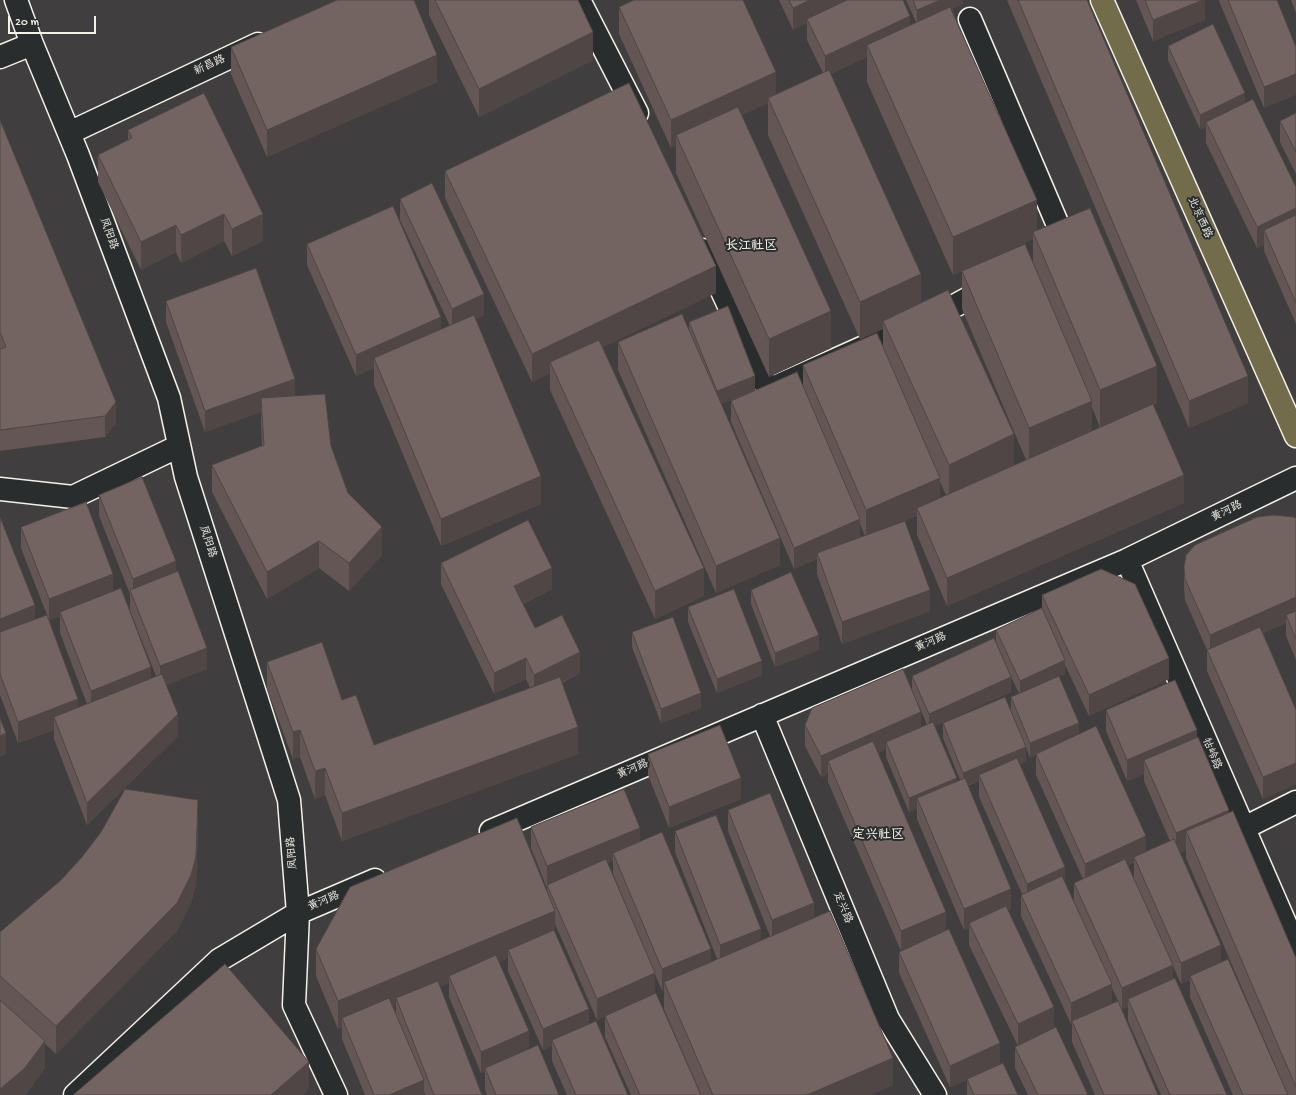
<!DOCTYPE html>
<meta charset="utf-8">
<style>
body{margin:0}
#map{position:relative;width:1296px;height:1095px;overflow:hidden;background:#403e3e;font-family:"Gochi Hand",sans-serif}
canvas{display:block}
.scale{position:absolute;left:8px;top:16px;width:88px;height:18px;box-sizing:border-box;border:2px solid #f4f1e8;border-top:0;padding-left:5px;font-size:12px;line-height:14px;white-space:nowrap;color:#f4f1e8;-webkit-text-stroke:3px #2a2d2e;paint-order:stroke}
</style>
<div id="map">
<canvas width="1296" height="1095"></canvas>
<div class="scale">20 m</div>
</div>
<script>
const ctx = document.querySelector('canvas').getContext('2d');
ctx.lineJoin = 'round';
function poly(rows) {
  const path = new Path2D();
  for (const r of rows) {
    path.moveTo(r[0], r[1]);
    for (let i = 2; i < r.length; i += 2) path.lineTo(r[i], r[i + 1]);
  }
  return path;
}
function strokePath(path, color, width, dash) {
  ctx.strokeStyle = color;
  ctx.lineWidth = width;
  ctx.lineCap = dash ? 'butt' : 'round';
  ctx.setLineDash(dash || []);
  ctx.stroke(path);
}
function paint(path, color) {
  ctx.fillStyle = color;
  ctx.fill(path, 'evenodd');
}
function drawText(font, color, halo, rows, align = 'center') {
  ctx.font = font + ' "Gochi Hand","LXGW WenKai TC",sans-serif';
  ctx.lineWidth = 4;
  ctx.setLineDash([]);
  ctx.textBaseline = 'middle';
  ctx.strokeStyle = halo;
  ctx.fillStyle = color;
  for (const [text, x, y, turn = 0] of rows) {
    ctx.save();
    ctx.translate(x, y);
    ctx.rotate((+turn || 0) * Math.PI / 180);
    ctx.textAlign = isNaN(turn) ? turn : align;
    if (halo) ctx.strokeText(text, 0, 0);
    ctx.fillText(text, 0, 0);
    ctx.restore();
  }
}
const minor = poly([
 [16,0,32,44,78,155,169,398,186,477,289,800,298,913,294,1005,336,1095],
 [579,0,637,113],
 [970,19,1066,244,1061,247],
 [0,57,32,44],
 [69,133,258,44],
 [703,250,768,390,949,309,987,288],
 [0,489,73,497,179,446],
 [1127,560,1296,948],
 [762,715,888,1019,935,1095],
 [1244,828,1296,802],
 [491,831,1127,560,1296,478],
 [75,1095,219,960,298,913,375,880]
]);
const major = poly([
 [1102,0,1296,436]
]);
const wall = poly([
 [429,0,578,0,593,60,479,117,429,15],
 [779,0,903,0,910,25,916,22,906,0,963,0,963,4,952,9,1037,230,1157,403,1153,405,1184,503,947,606,917,535,917,516,901,522,930,611,842,644,817,574,817,559,794,569,731,422,731,401,742,396,721,404,780,565,716,593,618,370,618,342,689,331,689,322,755,390,803,387,803,365,883,346,883,329,860,339,768,135,768,103,742,115,831,348,769,377,676,173,676,145,671,148,619,34,619,7,776,94,823,73,807,40,807,23,793,30],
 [867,57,867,82,953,275,1033,239,1033,263,962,271,962,309,1026,460,1014,465,921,303,831,74],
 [1092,407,1100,428,1092,431],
 [940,482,946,495,940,498],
 [860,524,865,536,860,537],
 [1007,0,1087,0,1248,403,1189,428],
 [1136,0,1205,0,1205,20,1153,41],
 [1219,0,1277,0,1264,108,1219,1],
 [1291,0,1296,0,1296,13],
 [1168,46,1245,103,1296,187,1296,324,1264,251,1264,245,1257,248,1206,143,1206,127,1200,129,1168,60],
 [231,47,437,82,267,157,231,74],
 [1296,113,1296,174,1280,142,1280,121],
 [0,120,116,423,105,437,0,451],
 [128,130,263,241,232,256,224,241,181,263,176,252,141,270,98,182,98,155,128,140],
 [445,171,716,293,603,347,704,596,655,619,550,390,550,373,532,382,445,198],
 [400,199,484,315,476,319,541,504,441,546,374,385,374,368,356,376,307,265,307,244,441,329,450,326,400,220],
 [166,301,295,396,331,446,348,493,382,555,349,591,319,568,267,599,212,492,212,465,262,446,261,425,261,412,205,432,166,322],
 [99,495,176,572,207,669,166,685,178,736,87,825,54,739,54,730,18,743,0,695,0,517,35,619,47,615,21,548,21,527,113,591,151,678,156,676,130,611,130,594,99,516],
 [60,616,60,633,87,704,78,708,49,620],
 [1296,518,1296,660,1286,636,1286,623,1263,633,1296,710,1296,784,1263,799,1207,671,1207,650,1185,600,1184,588,1184,567],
 [441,563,552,589,523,604,535,628,580,673,562,683,578,754,342,841,325,795,315,799,300,757,293,759,267,689,267,662,342,700,374,745,530,688,526,679,494,694,441,584],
 [751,590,819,650,775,667,751,604],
 [1042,595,1169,679,1089,716,1065,665,1065,674,1059,677,1079,734,1146,852,1170,841,1144,781,1144,774,1127,781,1106,731,1106,710,1197,737,1229,812,1296,958,1296,1095,1233,1095,1190,997,1190,980,1181,984,1173,966,1173,979,1227,1095,1161,1095,1128,1021,1128,1007,1122,1009,1158,1095,1095,1095,1072,1042,1072,1024,1071,1024,1021,916,1021,895,1022,894,979,797,979,781,968,786,1011,910,1008,911,1054,1029,1088,1095,1028,1095,1015,1068,1015,1047,1018,1046,969,945,969,928,964,930,917,819,917,809,909,812,886,757,886,749,878,753,946,930,1000,1064,1018,1095,967,1095,967,1080,950,1087,899,973,899,952,901,951,828,782,828,774,821,777,805,746,805,725,912,689,912,676,996,643,996,630,1042,609],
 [1011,677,1019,693,1011,697,1011,711,943,723,943,738,960,780,957,781,935,726,1011,692],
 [917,701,927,725,921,727],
 [1026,747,1030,758,1036,755,1036,775,1083,879,1074,883,1074,902,1065,882,1020,764,1026,761],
 [1186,850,1186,858,1279,1074,1221,962,1180,853],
 [1134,863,1134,879,1128,865],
 [1112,988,1118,1001,1112,1003],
 [688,607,762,675,717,693,688,622],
 [632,632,701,708,661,723,632,647],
 [648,754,741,799,669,828,648,775],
 [728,810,814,918,893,1085,870,1095,701,1095,664,1009,664,990,662,991,655,974,655,993,701,1095,631,1095,605,1037,605,1016,597,1020,555,924,555,932,589,1024,628,1095,567,1095,552,1061,552,1046,543,1050,508,971,508,958,499,962,529,1049,559,1095,487,1095,485,1089,485,1071,481,1073,449,997,449,983,440,986,482,1095,425,1095,424,1091,424,1095,365,1095,342,1039,342,1027,338,1029,316,976,316,949,547,892,547,888,531,848,531,827,640,841,711,962,717,959,675,852,675,831,761,940,770,936,728,831],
 [613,861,613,874,636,929,607,863],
 [396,1005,396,1013,393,1006],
 [198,828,196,884,191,903,177,931,56,1054,45,1044,45,1068,25,1095,0,1095,0,932]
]);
const shadedWall = poly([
 [810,0,853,0,807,19,807,23,793,30,793,8],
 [940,0,963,0,963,4,917,25,917,10],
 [1203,0,1205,0,1205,20,1153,41,1153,20],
 [910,16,910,37,867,45,867,57,825,77,825,56],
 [593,32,593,60,479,117,479,89],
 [437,55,437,82,267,157,267,130],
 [776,72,776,99,768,98,768,103,680,143,676,135,676,145,671,148,671,120],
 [1296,74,1296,95,1264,108,1264,87],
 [1245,93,1245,108,1206,122,1206,127,1200,129,1200,115],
 [1037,200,1037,237,1033,232,1033,239,953,275,953,237],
 [1296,208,1296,229,1264,230,1264,245,1257,248,1257,227],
 [224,214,224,241,181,263,181,235],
 [263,214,263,241,232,256,232,229],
 [176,225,176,252,141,270,141,242],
 [716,266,716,293,554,371,550,362,550,373,532,382,532,354],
 [921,274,921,311,883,321,883,329,860,339,860,302],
 [484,294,484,315,452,331,452,309],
 [831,311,831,348,769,377,769,339],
 [441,317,441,338,374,358,374,368,356,376,356,355],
 [1157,366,1157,403,1100,428,1100,390],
 [755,376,755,390,717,406,717,391],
 [1248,376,1248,403,1189,428,1189,401],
 [295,379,295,400,261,398,261,412,205,432,205,411],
 [1092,401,1092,438,1029,466,1029,428],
 [116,402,116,423,105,437,105,416],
 [1014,434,1014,472,949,502,949,465],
 [1184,475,1184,503,947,606,947,578],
 [541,476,541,504,441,546,441,519],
 [940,478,940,506,917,508,917,516,866,538,866,510],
 [860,519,860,540,817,553,817,559,794,569,794,548],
 [382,527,382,555,349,591,349,563],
 [780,538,780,565,716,593,716,566],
 [319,541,319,568,267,599,267,572],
 [176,561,176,582,133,596,133,579],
 [552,568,552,589,514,608,514,586],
 [704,568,704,596,655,619,655,591],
 [113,574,113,595,60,612,60,616,49,620,49,599],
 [930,590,930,611,842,644,842,622],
 [1296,597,1296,618,1286,615,1286,623,1210,656,1210,635],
 [35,605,35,626,0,640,0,619],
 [819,635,819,650,775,667,775,653],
 [207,648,207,669,160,688,160,666],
 [580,652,580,673,534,696,534,675],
 [526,658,526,679,494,694,494,673],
 [1169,658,1169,679,1089,716,1089,695],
 [1065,660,1065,674,1020,695,1020,681],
 [762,661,762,675,717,693,717,679],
 [151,667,151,688,91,712,91,691],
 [1011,677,1011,692,929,729,929,714],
 [701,693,701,708,661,723,661,709],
 [78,699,78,721,54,717,54,730,18,743,18,722],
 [921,712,921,734,886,742,886,749,833,772,828,761,828,774,821,777,821,756],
 [178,714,178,736,87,825,87,803],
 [1079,723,1079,737,1030,758,1030,743],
 [578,727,578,754,342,841,342,813],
 [300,730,300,757,293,759,293,732],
 [1197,730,1197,751,1144,760,1144,774,1127,781,1127,760],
 [6,733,6,754,0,757,0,736],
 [1026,747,1026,761,981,780,979,775,979,781,963,787,963,773],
 [1296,763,1296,784,1263,799,1263,777],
 [325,768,325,795,315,799,315,771],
 [741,778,741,799,669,828,669,807],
 [957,778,957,792,917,798,917,809,909,812,909,798],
 [198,800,198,828,196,884,191,903,177,931,56,1054,56,1026],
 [1229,810,1229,831,1186,831,1186,850,1176,854,1176,833],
 [640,828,640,849,613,853,613,861,548,887,547,885,547,866],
 [1146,836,1146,857,1134,857,1134,863,1085,885,1085,864],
 [1065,867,1065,888,1027,905,1027,884],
 [1011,889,1011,910,971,927,969,923,969,928,964,930,964,909],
 [814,903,814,925,772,942,772,920],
 [555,911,555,939,508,950,508,958,451,982,449,976,449,983,398,1004,396,998,396,1005,345,1026,342,1018,342,1027,338,1029,338,1001],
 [946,912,946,933,901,953,901,931],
 [761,929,761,950,720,967,720,945],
 [1221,945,1221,966,1190,976,1190,980,1181,984,1181,963],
 [711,949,711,970,664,982,664,990,662,991,662,969],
 [1173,965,1173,986,1128,999,1128,1007,1122,1009,1122,988],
 [655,973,655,994,597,1020,597,999],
 [1112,984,1112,1006,1072,1021,1072,1024,1071,1024,1071,1003],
 [1054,1007,1054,1029,1018,1046,1018,1024],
 [589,1009,589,1030,552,1040,552,1046,543,1050,543,1029],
 [529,1031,529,1052,485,1068,485,1071,481,1073,481,1052],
 [45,1041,45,1068,25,1095,0,1095,0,1089],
 [1000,1043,1000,1065,950,1087,950,1066],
 [893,1058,893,1085,870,1095,807,1095],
 [309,1062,309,1089,303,1095,271,1095],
 [424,1080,424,1095,389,1095]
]);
const building = poly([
 [337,0,414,0,437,55,267,130,231,47,337,0],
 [435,0,578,0,593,32,479,89,435,0],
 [634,0,743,0,776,72,671,120,619,7,634,0],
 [789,0,810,0,793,8,789,0],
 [847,0,903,0,910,16,825,56,807,19,847,0],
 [913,0,940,0,917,10,913,0],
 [1018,0,1087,0,1248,376,1189,401,1018,0],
 [1145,0,1203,0,1153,20,1145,0],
 [1228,0,1277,0,1296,47,1296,74,1264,87,1228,0],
 [950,7,1037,200,953,237,867,45,950,7],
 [1213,24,1245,93,1200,115,1168,46,1213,24],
 [829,70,921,274,860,302,768,98,829,70],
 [629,83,716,266,532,354,445,171,629,83],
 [204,93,263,214,232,229,224,214,181,235,176,225,141,242,98,155,132,138,128,130,204,93],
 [1253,99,1296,187,1296,208,1257,227,1206,122,1253,99],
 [738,107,831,311,769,339,676,135,738,107],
 [1296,113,1296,152,1280,121,1296,113],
 [0,120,116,402,105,416,0,430,0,349,6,347,0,332,0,120],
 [432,183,484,294,452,309,400,199,432,183],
 [393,206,441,317,356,355,307,244,393,206],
 [1090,208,1157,366,1100,390,1033,232,1090,208],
 [1296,215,1296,303,1264,230,1296,215],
 [1025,244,1092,401,1029,428,962,271,1025,244],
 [256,268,295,379,205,411,166,301,256,268],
 [948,290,1014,434,949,465,883,321,948,290],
 [728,306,755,376,717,391,689,322,728,306],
 [682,314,780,538,716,566,618,342,682,314],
 [474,315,541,476,441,519,374,358,474,315],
 [877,333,940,478,866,510,803,365,877,333],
 [599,340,704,568,655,591,550,362,599,340],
 [797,372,860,519,794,548,731,401,797,372],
 [325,394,331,446,348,493,382,527,349,563,319,541,267,572,212,465,264,445,261,398,325,394],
 [1153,404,1184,475,947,578,917,508,1153,404],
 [142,477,176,561,133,579,99,495,142,477],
 [86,502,113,574,49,599,21,527,86,502],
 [1274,515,1293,517,1296,518,1296,597,1210,635,1185,579,1184,567,1186,555,1195,545,1257,517,1274,515],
 [0,517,35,605,0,619,0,517],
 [528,520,552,568,514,586,535,628,562,615,580,652,534,675,526,658,494,673,441,563,528,520],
 [905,521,930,590,842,622,817,553,905,521],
 [1101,569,1135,584,1169,658,1089,695,1042,595,1101,569],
 [178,571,207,648,160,666,130,590,178,571],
 [791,572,819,635,775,653,751,590,791,572],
 [121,588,151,667,91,691,60,612,121,588],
 [734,589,762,661,717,679,688,607,734,589],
 [1042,608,1065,660,1020,681,996,630,1042,608],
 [1296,611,1296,639,1286,615,1296,611],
 [47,615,78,699,18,722,0,674,0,632,47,615],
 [673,617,701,693,661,709,632,632,673,617],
 [1260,627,1296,710,1296,763,1263,777,1207,650,1260,627],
 [994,638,1011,677,929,714,912,676,994,638],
 [322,642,342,700,356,695,374,745,560,677,578,727,342,813,325,768,315,771,300,730,293,732,267,662,322,642],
 [903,669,921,712,821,756,805,725,812,708,903,669],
 [162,674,178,714,87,803,54,717,162,674],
 [1059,676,1079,723,1030,743,1011,697,1059,676],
 [1175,680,1197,730,1127,760,1106,710,1175,680],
 [1005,697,1026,747,963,773,943,723,1005,697],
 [0,718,6,733,0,736,0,718],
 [933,722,957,778,909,798,886,742,933,722],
 [720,725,741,778,669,807,648,754,720,725],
 [1096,726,1146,836,1085,864,1036,754,1096,726],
 [1198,737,1229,810,1176,833,1144,760,1198,737],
 [873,741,946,912,901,931,828,761,873,741],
 [1017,758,1065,867,1027,884,979,775,1017,758],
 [965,778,1011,889,964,909,917,798,965,778],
 [125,789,198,800,196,857,191,875,177,903,56,1026,0,976,0,932,61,880,82,857,101,832,125,789],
 [624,789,640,828,547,866,531,827,624,789],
 [770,793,814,903,772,920,728,810,770,793],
 [1233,811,1296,958,1296,1087,1186,831,1233,811],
 [716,815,761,929,720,945,675,831,716,815],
 [517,818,555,911,338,1001,316,949,350,887,517,818],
 [662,832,711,949,662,969,613,853,662,832],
 [1174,839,1221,945,1181,963,1134,857,1174,839],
 [606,859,655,973,597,999,547,885,606,859],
 [1125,859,1173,965,1122,988,1074,883,1125,859],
 [1062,876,1112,984,1071,1003,1021,895,1062,876],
 [1006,906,1054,1007,1018,1024,969,923,1006,906],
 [830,911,893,1058,807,1095,713,1095,664,982,830,911],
 [949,929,1000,1043,950,1066,899,952,949,929],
 [554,930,589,1009,543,1029,508,950,554,930],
 [496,955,529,1031,481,1052,449,976,496,955],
 [1228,959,1288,1095,1243,1095,1190,976,1228,959],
 [225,964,309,1062,271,1095,73,1095,225,964],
 [1175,978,1227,1095,1170,1095,1128,999,1175,978],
 [438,981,482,1095,434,1095,396,998,438,981],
 [656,993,701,1095,640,1095,605,1016,656,993],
 [389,998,424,1080,389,1095,374,1095,342,1018,389,998],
 [0,1000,45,1041,24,1069,0,1089,0,1000],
 [1118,1001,1158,1095,1104,1095,1072,1021,1118,1001],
 [596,1021,628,1095,576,1095,552,1040,596,1021],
 [1056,1027,1088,1095,1038,1095,1015,1047,1056,1027],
 [538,1045,559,1095,496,1095,485,1068,538,1045],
 [1003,1063,1018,1095,974,1095,967,1079,1003,1063]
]);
const streetNames = [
 ["新昌路",210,66,-25],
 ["北京西路",1199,218,66],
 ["凤阳路",108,234,70],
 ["黄河路",1227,512,-26],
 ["凤阳路",207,542,72],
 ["黄河路",931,643,-23],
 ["牯岭路",1211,754,67],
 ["黄河路",633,770,-23],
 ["凤阳路",293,853,-95],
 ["黄河路",324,902,-23],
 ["定兴路",842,908,67]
];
const quarterNames = [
 ["长江社区",751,247],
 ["定兴社区",878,836]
];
strokePath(minor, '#f4f1e8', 25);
strokePath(major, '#f4f1e8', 25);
strokePath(minor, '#2a2d2e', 22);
strokePath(major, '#736c4b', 22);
paint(wall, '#635654');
paint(shadedWall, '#504645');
paint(building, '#736462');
strokePath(building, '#504645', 1);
drawText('11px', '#f4f1e8', '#2a2d2e', streetNames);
drawText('bold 13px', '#f4f1e8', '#2a2d2e', quarterNames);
</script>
